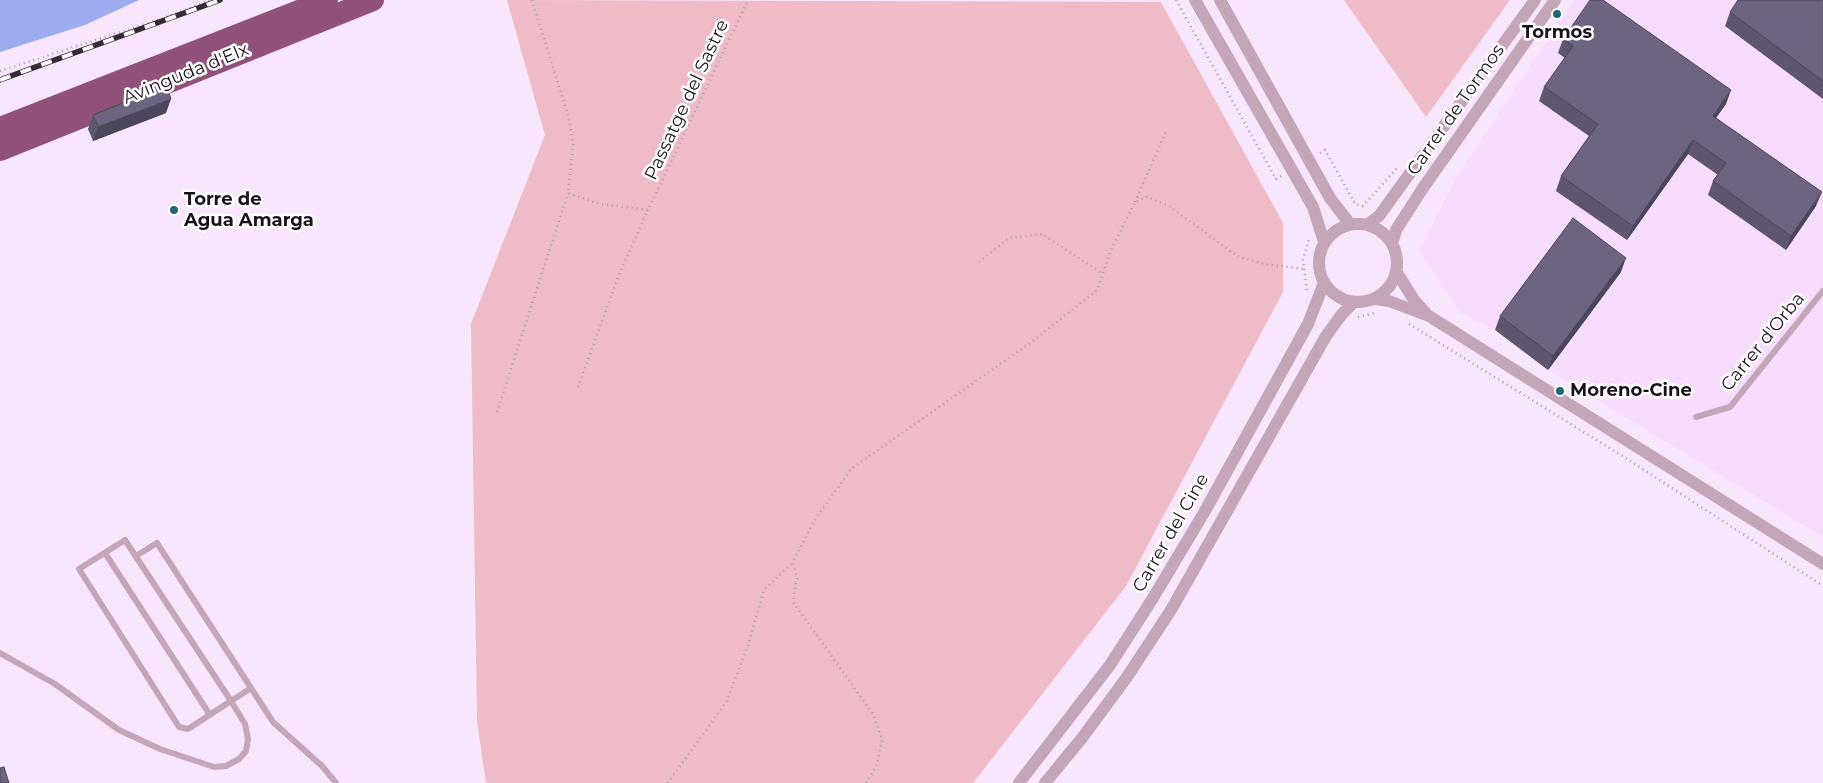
<!DOCTYPE html>
<style>
body{margin:0}
canvas{display:block;background:#f8e6fc}
</style>
<canvas width="1823" height="783"></canvas>
<script>
const ctx = document.querySelector('canvas').getContext('2d');
ctx.lineJoin = 'round';
function paint(path, color) {
  ctx.fillStyle = color;
  ctx.fill(path, 'evenodd');
}
function poly(rows) {
  const path = new Path2D();
  for (const r of rows) {
    if (r.length === 3) {
      path.moveTo(r[0] + r[2], r[1]);
      path.arc(r[0], r[1], r[2], 0, 2 * Math.PI);
      continue;
    }
    path.moveTo(r[0], r[1]);
    for (let i = 2; i < r.length; i += 2) path.lineTo(r[i], r[i + 1]);
  }
  return path;
}
function strokePath(path, color, width, dash) {
  ctx.strokeStyle = color;
  ctx.lineWidth = width;
  ctx.lineCap = dash ? 'butt' : 'round';
  ctx.setLineDash(dash || []);
  ctx.stroke(path);
}
function drawText(font, color, halo, rows, align = 'center') {
  ctx.font = font + ' Montserrat,sans-serif';
  ctx.lineWidth = 5;
  ctx.setLineDash([]);
  ctx.textBaseline = 'middle';
  ctx.strokeStyle = halo;
  ctx.fillStyle = color;
  for (const [text, x, y, turn = 0] of rows) {
    ctx.save();
    ctx.translate(x, y);
    ctx.rotate((+turn || 0) * Math.PI / 180);
    ctx.textAlign = isNaN(turn) ? turn : align;
    if (halo) ctx.strokeText(text, 0, 0);
    ctx.fillText(text, 0, 0);
    ctx.restore();
  }
}
const built = poly([
 [1574,0,1823,0,1823,537,1548,370,1495,330,1461,313,1419,250,1459,173]
]);
const green = poly([
 [507,0,1161,2,1283,223,1283,292,1126,586,973,783,486,783,477,721,471,324,545,135],
 [1344,0,1510,0,1426,117]
]);
const water = poly([
 [0,0,139,0,85,25,0,52]
]);
const path = poly([
 [532,0,569,118,573,144,568,193,600,204,648,210,748,0],
 [1176,0,1276,179,1281,176],
 [0,71,161,19,210,0],
 [1320,153,1325,150,1355,204,1363,206,1397,168],
 [1135,202,1167,129],
 [979,262,1009,238,1042,234,1103,274],
 [1307,290,1303,260,1309,239],
 [1358,317,1375,313],
 [1409,324,1624,457,1823,586],
 [578,387,620,272,648,210],
 [497,412,568,193],
 [668,783,727,701,749,642,764,590,793,562],
 [866,783,877,765,882,739,873,714,793,602,797,577,793,562,814,521,851,469,1033,341,1097,290,1111,250,1135,202,1147,197,1169,206,1237,256,1264,264,1304,269]
]);
const lane = poly([
 [1696,417,1730,407,1823,291],
 [105,553,210,715],
 [136,556,157,543,273,722,322,766,336,783],
 [0,653,55,684,119,730,160,749,214,767,226,766,239,759,246,751,248,739,245,724,231,701,125,540,79,569,179,727,188,729,231,701,251,688]
]);
const street = poly([
 [1195,0,1313,207,1324,242],
 [1220,0,1330,198,1350,224],
 [1358,263,39],
 [1367,225,1379,216,1535,0],
 [1392,244,1396,230,1423,188,1555,0],
 [1396,271,1414,300,1425,312],
 [1375,299,1389,301,1429,316,1823,564],
 [1019,783,1110,665,1153,598,1205,511,1308,324,1324,283],
 [1045,783,1082,738,1127,677,1171,610,1326,336,1342,314,1354,302]
]);
const highway = poly([
 [0,128,327,0],
 [0,150,373,0]
]);
const rail = poly([
 [0,80,220,0]
]);
const wall = poly([
 [1823,0,1823,99,1725,26,1730,12],
 [1563,39,1726,104,1716,118,1816,206,1786,250,1708,195,1713,181,1718,175,1688,154,1627,240,1556,191,1561,176,1589,136,1539,101,1544,87,1565,58,1558,53],
 [166,113,93,141,88,129,93,115],
 [1621,272,1548,370,1495,330,1500,316]
]);
const shadedWall = poly([
 [1731,90,1726,104,1707,130,1713,116],
 [171,99,166,113,93,141,98,127],
 [1693,140,1688,154,1627,240,1633,226],
 [1822,192,1816,206,1786,250,1791,236],
 [1626,258,1621,272,1548,370,1553,356]
]);
const building = poly([
 [1590,0,1603,0,1731,90,1713,116,1822,192,1791,236,1713,181,1726,163,1693,140,1633,226,1561,176,1598,124,1544,87,1573,46,1563,39,1590,0],
 [1738,0,1823,0,1823,81,1730,12,1738,0],
 [166,85,171,99,98,127,93,115,166,85],
 [1573,218,1626,258,1553,356,1500,316,1573,218],
 [4,767,9,783,0,783,0,768,4,767]
]);
const markers = [
 [1557,14,5,"#1e6773"],
 [174,210,5,"#1e6773"],
 [1560,391,5,"#1e6773"]
];
const poiNames = [
 ["Tormos",1557,33,"center"],
 ["Torre de",184,200],
 ["Agua Amarga",184,221],
 ["Moreno-Cine",1570,391]
];
const streetNames = [
 ["Avinguda d'Elx",186,74,-22],
 ["Passatge del Sastre",687,100,-65],
 ["Carrer de Tormos",1456,110,-55],
 ["Carrer d'Orba",1763,342,-51],
 ["Carrer del Cine",1171,533,-60]
];
paint(built, '#f7dcfd');
paint(green, '#efbbc6');
paint(water, '#9fabf0');
strokePath(path, '#a99aac', 2.5, [1, 4]);
strokePath(lane, '#c5a5b8', 6);
strokePath(street, '#c5a5b8', 12);
strokePath(highway, '#91527a', 22);
strokePath(rail, '#342b36', 5.5);
strokePath(rail, '#fff', 4, [11]);
paint(wall, '#5d566e');
paint(shadedWall, '#4c465a');
paint(building, '#6c6480');
strokePath(building, '#4c465a', 1);
for (const [x, y, r, color] of markers) {
  const dot = new Path2D();
  dot.arc(x, y, r, 0, 2 * Math.PI);
  ctx.fillStyle = color;
  ctx.fill(dot);
  strokePath(dot, '#fff', 2);
}
drawText('bold 18px', '#19111b', '#fff', poiNames, 'left');
drawText('18px', '#19111b', '#fff', streetNames);
</script>
